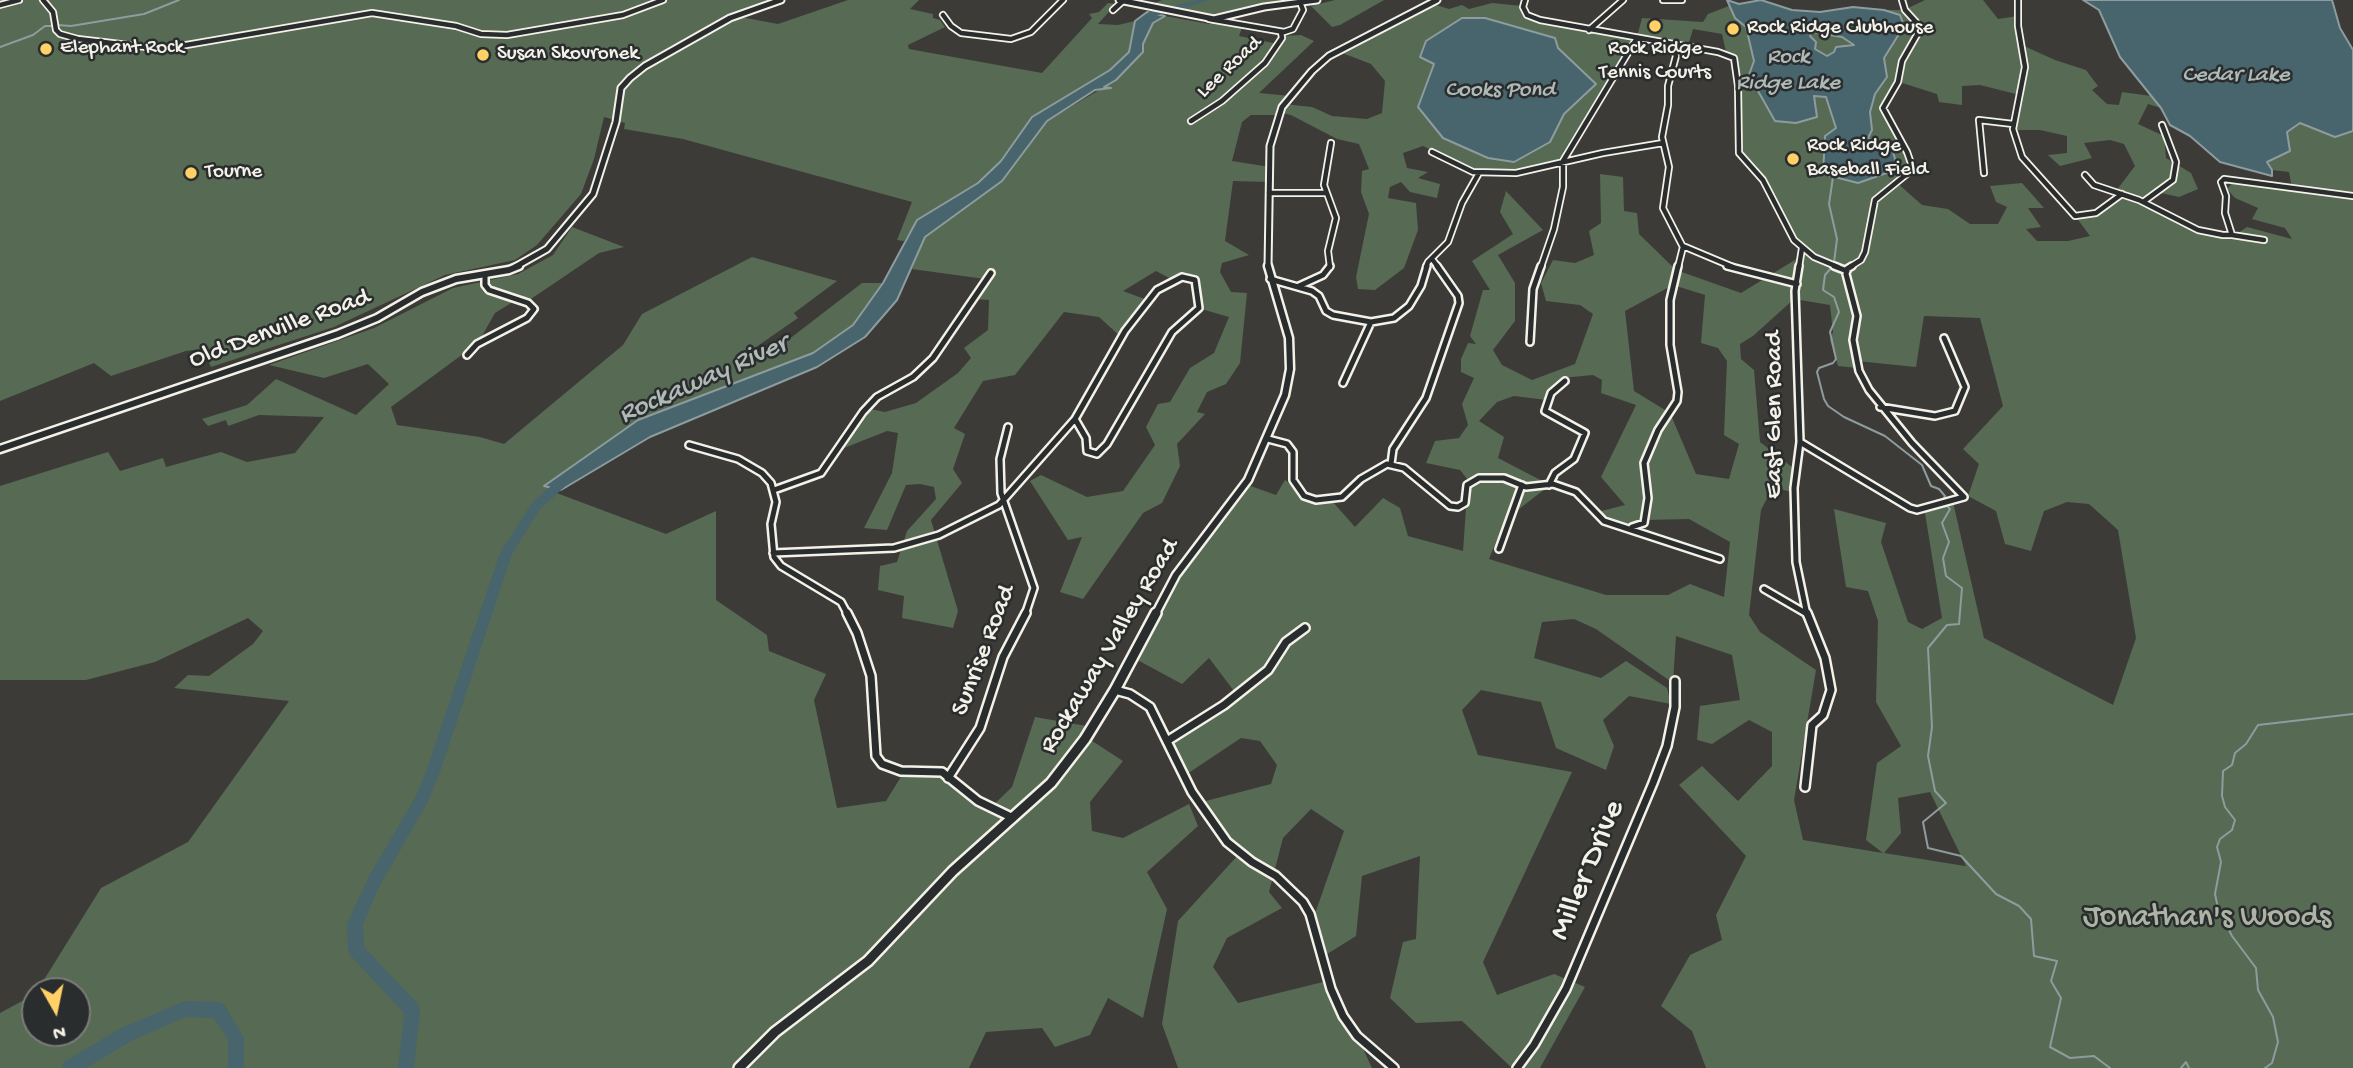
<!DOCTYPE html>
<style>
body{margin:0}
#map{position:relative;width:2353px;height:1068px;overflow:hidden;background:#3d3b38;font-family:"Gochi Hand",sans-serif}
canvas{display:block}
.north{position:absolute;left:21px;top:977px;width:70px;height:70px;box-sizing:border-box;background:#2a2d2e;border:2px solid #7b7b78;border-radius:50%;rotate:171deg;font-size:19px;font-weight:700;line-height:28px;text-align:center;color:#f4f1e8}
.north::after{content:'';display:block;margin:auto;width:24px;height:32px;background:#ffd166;clip-path:polygon(50% 0,100% 100%,50% 72%,0 100%)}
</style>
<div id="map">
<canvas width="2353" height="1068"></canvas>
<div class="north">N</div>
</div>
<script>
const ctx = document.querySelector('canvas').getContext('2d');
ctx.lineJoin = 'round';
function paint(path, color) {
  ctx.fillStyle = color;
  ctx.fill(path, 'evenodd');
}
function poly(rows) {
  const path = new Path2D();
  for (const r of rows) {
    path.moveTo(r[0], r[1]);
    for (let i = 2; i < r.length; i += 2) path.lineTo(r[i], r[i + 1]);
  }
  return path;
}
function strokePath(path, color, width, dash) {
  ctx.strokeStyle = color;
  ctx.lineWidth = width;
  ctx.lineCap = dash ? 'butt' : 'round';
  ctx.setLineDash(dash || []);
  ctx.stroke(path);
}
function drawText(font, color, halo, rows, align = 'center') {
  ctx.font = font + ' "Gochi Hand",sans-serif';
  ctx.lineWidth = 5;
  ctx.setLineDash([]);
  ctx.textBaseline = 'middle';
  ctx.strokeStyle = halo;
  ctx.fillStyle = color;
  for (const [text, x, y, turn = 0] of rows) {
    ctx.save();
    ctx.translate(x, y);
    ctx.rotate((+turn || 0) * Math.PI / 180);
    ctx.textAlign = isNaN(turn) ? turn : align;
    if (halo) ctx.strokeText(text, 0, 0);
    ctx.fillText(text, 0, 0);
    ctx.restore();
  }
}
const green = poly([
 [0,0,770,0,730,15,778,24,848,0,919,0,910,9,933,14,933,18,940,20,945,27,908,45,909,49,1042,73,1092,18,1089,14,1099,12,1108,3,1116,4,1098,24,1118,25,1135,21,1135,32,1129,52,1110,70,1056,108,989,178,917,220,904,241,897,240,912,202,683,139,624,129,625,123,604,117,594,159,581,194,537,245,515,260,445,275,334,327,211,367,203,349,186,351,111,376,94,363,0,401],
 [1162,0,1305,0,1219,18,1151,5],
 [1335,0,1384,0,1340,25,1332,27,1311,6],
 [1925,0,1983,0,1998,19,2018,16,2024,46,2055,60,2086,70,2098,86,2092,90,2107,104,2119,105,2122,92,2151,96,2161,108,2148,104,2138,124,2164,136,2166,158,2191,173,2198,189,2179,197,2161,193,2147,203,2186,223,2227,236,2232,237,2247,227,2292,239,2285,228,2252,219,2258,208,2235,198,2227,189,2234,181,2292,188,2289,172,2272,170,2267,162,2287,132,2296,124,2300,123,2335,137,2353,131,2353,1068,1706,1068,1692,1031,1661,1006,1690,955,1722,940,1716,915,1746,856,1679,785,1702,766,1738,801,1772,766,1772,732,1749,720,1712,744,1697,740,1700,706,1740,700,1732,655,1676,636,1673,683,1596,629,1574,619,1542,622,1534,658,1601,678,1626,661,1667,688,1671,704,1629,696,1603,720,1614,746,1606,770,1556,748,1541,702,1481,690,1462,710,1478,755,1572,772,1483,962,1497,995,1554,974,1585,987,1540,1068,1512,1068,1462,1021,1416,1023,1390,998,1403,942,1416,939,1420,856,1362,876,1356,936,1324,956,1311,925,1344,831,1311,809,1283,838,1269,892,1282,908,1227,938,1213,967,1238,1003,1331,980,1372,1068,1178,1068,1162,1024,1178,921,1239,854,1198,803,1271,784,1277,765,1260,741,1241,738,1184,776,1167,741,1237,695,1209,658,1182,684,1130,656,1242,483,1276,495,1285,480,1310,499,1332,501,1355,527,1383,498,1400,508,1408,536,1463,551,1468,480,1460,470,1426,463,1435,441,1459,438,1468,425,1462,404,1474,378,1461,372,1461,359,1468,343,1476,344,1470,336,1483,290,1490,290,1472,261,1513,234,1500,212,1506,191,1543,230,1498,255,1515,283,1515,321,1493,350,1502,365,1532,380,1575,364,1593,314,1580,305,1546,301,1541,283,1553,260,1575,263,1594,255,1589,231,1601,223,1600,174,1623,177,1624,211,1637,213,1639,234,1676,270,1741,293,1803,255,1781,220,1766,184,1738,152,1734,58,1726,52,1722,34,1693,29,1688,46,1637,38,1559,164,1519,173,1475,172,1423,146,1403,153,1407,168,1428,172,1418,178,1440,184,1437,198,1410,192,1401,182,1390,187,1388,198,1416,203,1418,230,1404,268,1375,290,1358,289,1356,277,1369,214,1361,192,1362,171,1369,169,1359,144,1337,139,1291,115,1278,112,1277,115,1251,115,1242,122,1232,161,1270,167,1269,182,1233,181,1225,241,1249,255,1222,263,1220,272,1231,292,1247,293,1240,363,1226,384,1207,392,1197,412,1205,414,1177,444,1180,466,1162,503,1143,513,1083,599,1060,592,1082,537,1068,540,1030,481,1041,475,1087,497,1123,491,1155,445,1146,427,1158,404,1170,402,1190,368,1214,353,1229,317,1198,308,1190,276,1171,279,1156,271,1123,291,1150,301,1121,337,1099,317,1064,312,1015,375,983,381,954,428,965,434,953,469,962,483,931,520,958,611,953,628,902,618,904,596,878,590,880,566,897,562,907,531,936,499,934,487,920,484,906,485,887,530,864,528,892,473,898,433,887,431,834,452,865,408,885,412,916,403,958,373,971,358,964,348,988,330,989,300,973,299,985,279,912,269,925,237,1002,181,1047,121,1116,80,1143,52,1143,44,1153,23,1165,16,1209,24,1230,23,1243,25,1239,36,1278,44,1282,36,1301,35,1314,41,1259,93,1290,96,1284,104,1312,107,1332,116,1367,119,1382,113,1385,81,1371,64,1337,51,1430,3,1449,9,1462,5,1469,9,1492,3,1522,6,1524,12,1539,20,1637,37,1642,18,1703,22,1708,14,1729,6,1735,18,1746,27,1754,61,1814,96,1826,96,1858,183,1877,175,1893,152,1868,138,1872,130,1870,112,1875,94,1887,77,1884,58,1904,26,1900,15,1884,10,1904,10],
 [1558,48,1596,84,1564,114,1550,142,1488,158,1443,138,1418,107,1434,64],
 [1896,81,1937,94,1939,102,1962,105,1962,86,1980,85,2020,95,2013,130,2040,130,2067,136,2067,153,2048,155,2060,166,2092,158,2084,143,2110,140,2124,144,2135,166,2103,208,2076,217,2090,236,2068,241,2037,241,2026,229,2041,227,2028,208,2044,208,2022,183,1990,186,1996,202,2007,207,1998,224,1970,224,1948,209,1922,205,1895,181,1912,167,1883,111],
 [1673,285,1705,295,1701,343,1718,348,1727,361,1724,435,1739,444,1729,479,1696,474,1670,413,1634,391,1625,311],
 [1794,299,1830,305,1833,332,1830,340,1838,366,1858,368,1857,361,1916,367,1924,316,1980,318,2003,406,1963,449,1979,464,1968,496,1996,511,2005,544,2031,551,2044,511,2067,502,2089,504,2118,530,2136,638,2113,705,1984,638,1953,502,1924,507,1942,618,1922,629,1908,622,1881,542,1886,523,1834,509,1846,587,1868,591,1878,621,1876,702,1901,746,1877,763,1866,840,1883,853,1803,840,1794,800,1816,670,1760,632,1749,615,1761,510,1773,487,1795,493,1797,471,1760,442,1754,370,1741,359,1740,344,1753,336],
 [1593,375,1602,380,1601,393,1636,405,1601,477,1625,505,1594,513,1619,526,1646,520,1689,519,1730,542,1724,597,1690,584,1668,595,1606,595,1489,559,1505,520,1550,485,1498,458,1504,437,1479,421,1497,402,1514,396,1547,400,1562,378],
 [1930,792,1966,866,1965,866,1884,853,1901,833,1898,798],
 [1812,32,1842,37,1855,45,1827,56,1815,49,1810,36],
 [572,227,624,247,599,253,525,303,516,300,495,313,478,343,391,407,397,425,480,437,504,444,623,345,642,314,752,257,837,281,794,313,798,318,746,354,750,357,775,350,862,283,883,283,853,325,813,353,638,420,554,492,666,534,716,511,716,600,767,635,769,651,826,674,814,700,837,808,886,801,904,772,938,771,987,811,1012,787,1035,717,1092,727,1086,737,1123,761,1090,802,1092,831,1123,838,1189,804,1198,826,1147,872,1167,909,1143,1018,1108,998,1090,1035,1055,1047,1042,1028,986,1032,969,1068,0,1068,0,1013,35,994,35,1033,77,1033,77,991,37,991,101,888,188,842,289,701,174,688,188,675,209,676,253,644,263,631,248,618,155,662,86,680,0,680,0,486,108,452,120,471,163,458,166,467,221,452,247,462,295,453,324,417,259,415,228,426,226,420,208,426,202,419,247,405,276,379,356,415,389,384,368,364,324,378,269,365,374,328,453,288,518,274,553,255]
]);
const water = poly([
 [1727,0,1739,4,1761,0,1792,10,1820,12,1853,7,1884,10,1900,15,1904,26,1884,58,1887,77,1875,94,1870,112,1872,130,1868,138,1893,152,1898,169,1858,183,1823,174,1825,136,1836,128,1826,97,1814,96,1817,117,1796,123,1775,121,1749,75,1754,61,1746,27,1735,18,1727,0],
 [1812,32,1842,37,1854,45,1836,47,1834,52,1827,56,1815,49,1816,42,1810,36,1812,32],
 [2083,0,2332,0,2340,28,2353,50,2353,131,2335,137,2300,123,2287,132,2290,151,2267,162,2272,170,2272,176,2220,162,2190,136,2170,125,2161,108,2120,57,2099,10,2083,0],
 [1147,12,1165,16,1153,23,1143,44,1143,52,1116,80,1104,87,1111,88,1095,90,1047,121,1002,181,925,237,897,300,865,337,817,367,650,437,561,490,544,486,638,420,813,353,853,325,883,283,917,220,978,183,1001,161,1032,117,1110,70,1129,52,1135,21,1147,12],
 [1462,18,1485,18,1555,38,1558,48,1596,84,1564,114,1550,142,1514,162,1488,158,1443,138,1418,107,1434,64,1420,57,1426,41,1462,18]
]);
const stream = poly([
 [58,25,71,26,144,14,179,0],
 [0,47,33,35,45,26,52,26],
 [1833,177,1829,204,1837,239,1834,262],
 [1832,267,1825,275,1823,290,1834,297,1839,312,1830,332,1836,359,1833,363,1819,368,1817,372,1824,399,1828,406,1844,417,1885,436,1922,465,1931,486,1939,489,1945,496,1943,500],
 [1947,506,1950,509,1942,523,1949,542,1943,558,1946,576,1962,588,1959,624,1947,625,1928,648,1932,727,1928,756,1935,791,1946,803,1923,822,1928,848,1961,856,1996,894,2019,906,2031,919,2034,956,2057,961,2051,981,2061,998,2050,1047,2070,1058,2094,1056,2110,1068],
 [2181,1068,2186,1062,2189,1068],
 [2265,1068,2272,1063,2278,1042,2273,1017,2258,990,2256,968,2232,936,2218,908,2215,894,2221,862,2217,847,2220,839,2232,830,2235,820,2225,807,2222,796,2223,771,2232,765,2235,753,2246,744,2258,725,2353,714]
]);
const river = poly([
 [1197,0,1210,0,1155,16,1145,26,1138,24,1149,12,1197,0],
 [566,475,570,476,572,479,570,482,540,509,512,554,440,772,427,803,379,887,363,924,364,947,418,1004,420,1010,414,1068,398,1068,404,1013,350,955,348,950,347,924,368,878,416,796,426,772,500,553,532,503,562,476,566,475],
 [185,1001,218,1002,224,1004,244,1038,244,1068,228,1068,228,1040,214,1018,185,1017,133,1040,86,1068,62,1068,64,1062,121,1028,185,1001]
]);
const minorFar2 = poly([
 [43,0,53,12,56,30,60,34,78,39,163,49,372,13,456,26,481,34,507,35,623,15,663,0],
 [1525,0,1523,7,1527,15,1540,20,1718,52,1734,58,1738,86,1739,153,1763,180,1794,240,1814,257,1838,267],
 [1663,0,1682,0],
 [2018,0,2018,26,2025,67,2013,129,2022,157,2075,216,2096,213,2122,194],
 [0,5,19,0],
 [1113,10,1124,0],
 [943,15,951,26,961,33,1011,39,1031,32,1063,0],
 [1209,19,1284,32,1293,29,1303,10,1300,2],
 [1589,30,1623,0],
 [1672,44,1676,56,1668,86,1668,105,1662,137,1669,167,1663,208,1683,247,1678,267],
 [1191,121,1222,101,1265,63,1282,38,1281,32],
 [1432,152,1473,172,1516,173,1603,153,1663,143],
 [1984,173,1979,120,2013,124],
 [2085,175,2094,185,2139,200,2198,230,2223,235,2232,235,2225,213,2226,196,2221,182,2224,179,2353,196],
 [1269,193,1325,193],
 [2143,202,2173,180,2176,162,2162,125],
 [2232,235,2264,240],
 [1683,246,1733,267],
 [1432,259,1438,267],
 [1330,267,1328,251,1336,218,1324,185,1331,143],
 [1426,267,1428,262,1448,242,1462,203,1479,173],
 [1541,267,1554,229,1563,187,1563,161,1637,38],
 [1799,267,1802,248],
 [1850,267,1861,260,1865,252,1875,200,1913,169,1907,152,1883,108,1898,82,1902,61,1918,33,1916,22,1905,10,1902,0]
]);
const minorFar1 = poly([
 [1727,266,1797,284],
 [1799,266,1795,291,1800,442,1794,488,1796,562,1807,615],
 [1834,266,1847,271],
 [1182,277,1195,280,1199,308,1172,332,1107,444,1097,454,1087,451,1086,438,1075,419,1125,331,1157,290,1182,277],
 [1270,279,1312,291,1319,296,1326,311,1333,315,1371,322,1394,318,1409,306,1421,286,1427,266],
 [1299,286,1323,275,1330,266],
 [1530,342,1533,289,1541,266],
 [467,355,477,344,527,318,534,309,528,303,489,290,485,285,485,274],
 [1343,383,1371,322],
 [1880,407,1935,416,1955,411,1965,387,1944,338],
 [1008,427,1000,459,1001,493,1034,588,1025,615],
 [1268,439,1287,444,1293,452,1293,480,1304,496,1316,500,1342,497,1361,479,1387,464,1404,468,1450,506,1458,507,1465,503,1467,485,1479,478,1504,478,1526,487,1553,484,1576,492,1604,521,1720,559],
 [1800,442,1910,508,1917,510,1964,497,1912,443,1869,390,1859,371,1853,340,1857,316,1846,274,1847,269,1852,266],
 [689,445,738,459,762,473,771,483,776,502,771,524,774,557,781,566,841,602,848,615],
 [1391,464,1393,449,1426,398,1459,303,1458,296,1437,266],
 [1549,485,1555,473,1574,459,1585,433,1545,411,1551,393,1565,381],
 [774,490,821,473,863,412,877,397,913,377,933,358,991,273],
 [1632,527,1644,523,1648,498,1644,463,1658,430,1677,401,1678,392,1670,345,1670,300,1678,266],
 [1499,549,1522,485],
 [773,553,894,548,939,535,999,505,1075,419],
 [1764,589,1807,614]
]);
const minor = poly([
 [847,613,857,633,871,676,876,756,882,764,901,771,942,772,978,801,1013,818],
 [1115,690,1130,694,1150,707,1192,792,1227,842,1252,862,1276,876,1303,902,1310,914,1331,989,1343,1016,1357,1036,1394,1068],
 [1167,741,1224,705,1268,670,1286,642,1305,628],
 [948,778,980,728,1003,657,1026,613],
 [1805,787,1812,725,1823,715,1831,690,1825,658,1807,613],
 [1517,1068,1534,1045,1566,989,1653,783,1667,746,1675,707,1675,681]
]);
const tertiaryFar2 = poly([
 [1119,0,1214,19,1264,7,1317,0],
 [515,267,547,249,593,194,616,122,621,88,630,78,645,66,730,18,781,0],
 [1268,267,1270,146,1282,107,1312,71,1329,56,1437,0]
]);
const tertiaryFar1 = poly([
 [0,449,338,334,377,318,422,292,456,279,509,270,519,266],
 [1155,615,1176,575,1248,480,1285,395,1290,369,1289,338,1268,266]
]);
const tertiary = poly([
 [739,1068,775,1032,868,961,953,871,1051,783,1085,739,1115,690,1156,613]
]);
const markers = [
 [1655,26,7,"#ffd166"],
 [1733,29,7,"#ffd166"],
 [46,49,7,"#ffd166"],
 [483,55,7,"#ffd166"],
 [1793,159,7,"#ffd166"],
 [191,173,7,"#ffd166"]
];
const farPoinames = [
 ["Rock Ridge Clubhouse",1747,29],
 ["Elephant Rock",60,49],
 ["Rock Ridge",1655,50,"center"],
 ["Tennis Courts",1655,74,"center"],
 ["Susan Skovronek",497,55],
 ["Rock Ridge",1807,147],
 ["Baseball Field",1807,171],
 ["Tourne",205,173]
];
const farStreetnames = [
 ["Lee Road",1230,68,-43]
];
const farWaternames = [
 ["Rock",1788,58],
 ["Ridge Lake",1788,84],
 ["Cedar Lake",2236,76],
 ["Cooks Pond",1500,91]
];
const streetNames = [
 ["Old Denville Road",280,330,-20],
 ["East Glen Road",1776,415,-90],
 ["Rockaway Valley Road",1111,647,-59],
 ["Sunrise Road",985,651,-69]
];
const waterNames = [
 ["Rockaway River",704,381,-24]
];
const nearStreetnames = [
 ["Miller Drive",1589,871,-67]
];
const nearParknames = [
 ["Jonathan's Woods",2207,919]
];
paint(green, '#576a53');
paint(water, '#48646c');
strokePath(water, '#8d9c9e', 2);
strokePath(stream, '#8d9c9e', 2);
paint(river, '#48646c');
strokePath(minorFar2, '#f4f1e8', 8);
strokePath(minorFar1, '#f4f1e8', 10);
strokePath(minor, '#f4f1e8', 12);
strokePath(tertiaryFar2, '#f4f1e8', 9);
strokePath(tertiaryFar1, '#f4f1e8', 11);
strokePath(tertiary, '#f4f1e8', 14);
strokePath(minorFar2, '#2a2d2e', 4.5);
strokePath(minorFar1, '#2a2d2e', 5);
strokePath(minor, '#2a2d2e', 7);
strokePath(tertiaryFar2, '#2a2d2e', 5);
strokePath(tertiaryFar1, '#2a2d2e', 6);
strokePath(tertiary, '#2a2d2e', 9);
for (const [x, y, r, color] of markers) {
  const dot = new Path2D();
  dot.arc(x, y, r, 0, 2 * Math.PI);
  ctx.fillStyle = color;
  ctx.fill(dot);
  strokePath(dot, '#2a2d2e', 2.5);
}
drawText('21px', '#f4f1e8', '#2a2d2e', farPoinames, 'left');
drawText('21px', '#f4f1e8', '#2a2d2e', farStreetnames);
drawText('italic 23px', '#afb9b6', '#2a2d2e', farWaternames);
drawText('26px', '#f4f1e8', '#2a2d2e', streetNames);
drawText('italic 28px', '#afb9b6', '#2a2d2e', waterNames);
drawText('32px', '#f4f1e8', '#2a2d2e', nearStreetnames);
drawText('32px', '#adb4a5', '#2a2d2e', nearParknames);
</script>
